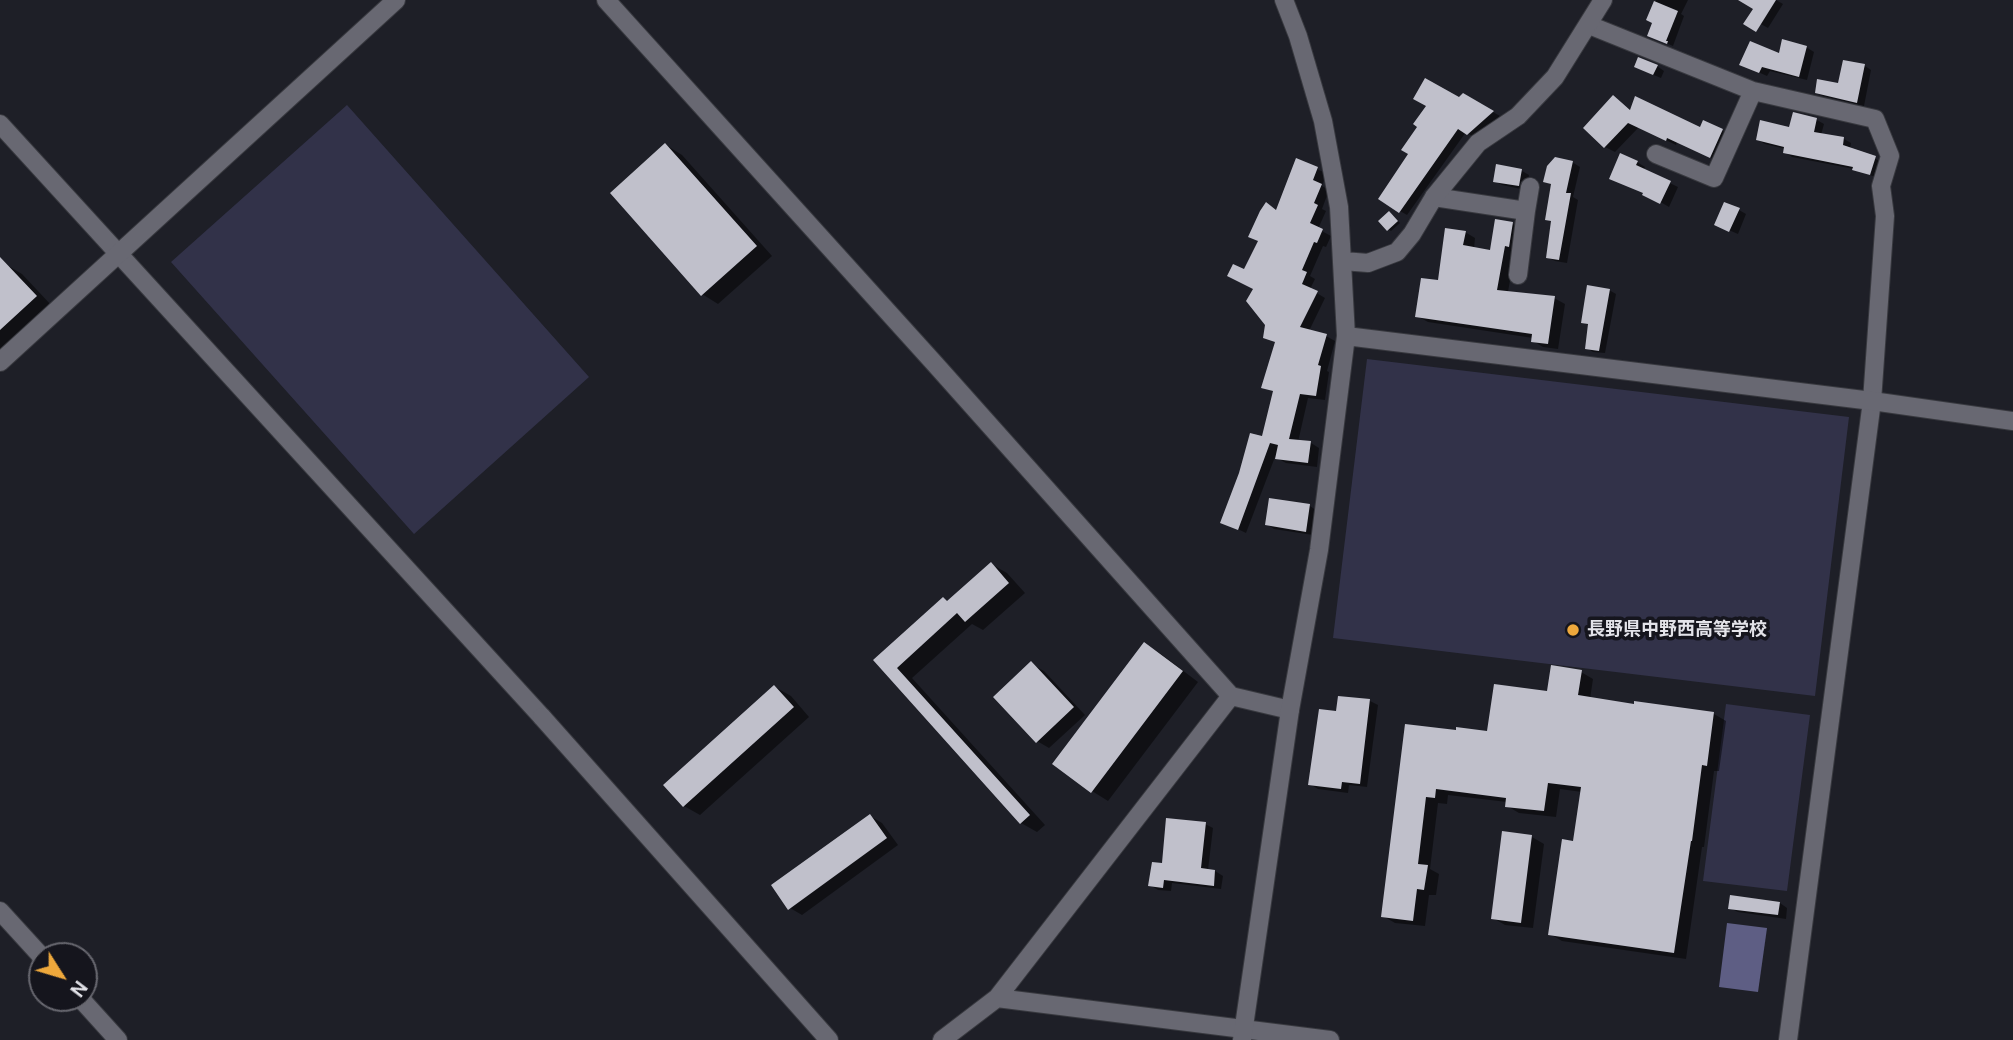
<!DOCTYPE html>
<meta charset="utf-8">
<style>
body{margin:0}
#map{position:relative;width:2013px;height:1040px;overflow:hidden;background:#1e1f27;font-family:"DM Sans",sans-serif}
canvas{display:block}
.north{position:absolute;left:28px;top:942px;width:70px;height:70px;box-sizing:border-box;background:#15151d;border:2px solid #67676f;border-radius:50%;rotate:127deg;font-size:19px;font-weight:700;line-height:28px;text-align:center;color:#e3e3e9}
.north::after{content:'';display:block;margin:auto;width:24px;height:32px;background:#eea83c;clip-path:polygon(50% 0,100% 100%,50% 72%,0 100%)}
</style>
<div id="map">
<canvas width="2013" height="1040"></canvas>
<div class="north">N</div>
</div>
<script>
const ctx = document.querySelector('canvas').getContext('2d');
ctx.lineJoin = 'round';
function paint(path, color) {
  ctx.fillStyle = color;
  ctx.fill(path, 'evenodd');
}
function poly(rows) {
  const path = new Path2D();
  for (const r of rows) {
    path.moveTo(r[0], r[1]);
    for (let i = 2; i < r.length; i += 2) path.lineTo(r[i], r[i + 1]);
  }
  return path;
}
function strokePath(path, color, width, dash) {
  ctx.strokeStyle = color;
  ctx.lineWidth = width;
  ctx.lineCap = dash ? 'butt' : 'round';
  ctx.setLineDash(dash || []);
  ctx.stroke(path);
}
function drawText(font, color, halo, rows, align = 'center') {
  ctx.font = font + ' "DM Sans","Noto Sans JP",sans-serif';
  ctx.lineWidth = 7;
  ctx.setLineDash([]);
  ctx.textBaseline = 'middle';
  ctx.strokeStyle = halo;
  ctx.fillStyle = color;
  for (const [text, x, y, turn = 0] of rows) {
    ctx.save();
    ctx.translate(x, y);
    ctx.rotate((+turn || 0) * Math.PI / 180);
    ctx.textAlign = isNaN(turn) ? turn : align;
    if (halo) ctx.strokeText(text, 0, 0);
    ctx.fillText(text, 0, 0);
    ctx.restore();
  }
}
const green = poly([
 [347,105,589,377,414,534,171,262],
 [1367,359,1849,417,1815,696,1333,638],
 [1726,704,1810,715,1787,891,1703,881]
]);
const water = poly([
 [1727,923,1767,928,1758,992,1719,987]
]);
const shadow = poly([
 [1656,0,1688,0,1681,14,1684,16,1673,46,1656,39,1654,23,1648,20],
 [1742,0,1776,0,1783,4,1768,28,1750,18,1756,9],
 [1806,47,1814,52,1807,80,1770,71,1767,76,1749,68],
 [1657,66,1664,71,1661,78,1644,71],
 [1865,66,1871,70,1864,106,1823,96,1816,93,1839,85],
 [1463,95,1500,116,1475,138,1466,132,1407,215,1400,211],
 [1614,97,1631,110,1701,129,1704,122,1732,136,1720,162,1677,142,1676,145,1639,127,1615,152,1605,147],
 [1794,114,1817,120,1824,124,1821,135,1844,139,1851,143,1850,149,1883,162,1878,178,1854,169,1792,157,1785,152,1786,149,1765,144,1758,140,1790,129],
 [666,145,682,155,772,256,718,304,702,294],
 [1297,161,1326,173,1322,186,1329,190,1322,209,1326,211,1318,229,1331,236,1326,247,1323,246,1310,276,1315,279,1310,289,1325,298,1309,331,1326,336,1335,341,1327,371,1329,372,1325,400,1308,398,1298,442,1311,443,1319,448,1317,467,1286,463,1275,457,1246,533,1223,522,1264,438,1274,392,1263,387,1277,343,1265,337,1267,324,1255,289,1244,271,1260,241,1267,204,1278,211],
 [1572,162,1580,167,1573,197,1578,200,1567,263,1555,261,1547,257,1553,223,1547,219,1552,185,1545,181],
 [1637,162,1645,167,1643,170,1678,187,1669,207,1645,193,1619,182],
 [1522,171,1529,175,1526,190,1502,185,1495,181],
 [1739,210,1746,214,1738,234,1724,228],
 [1392,215,1400,223,1391,231,1388,229],
 [1513,224,1523,230,1515,251,1508,292,1554,298,1565,304,1558,349,1543,347,1533,341,1533,338,1428,322,1417,316,1439,282,1465,232,1475,238,1474,249,1491,252],
 [5,264,22,274,52,306,0,354,0,269],
 [1609,290,1616,294,1605,353,1593,352,1587,348,1590,326,1583,322],
 [1271,500,1310,506,1317,511,1313,535,1274,529,1267,524],
 [991,564,1007,573,1025,593,983,630,972,624,912,678,1045,825,1037,832,1021,823,875,660,943,599,948,602],
 [1145,644,1161,654,1198,682,1108,801,1092,791],
 [1031,664,1044,671,1085,715,1049,748,1037,741],
 [1581,672,1593,679,1590,699,1635,706,1636,703,1714,714,1726,721,1719,771,1714,771,1704,847,1702,847,1686,959,1562,941,1550,934,1575,843,1582,792,1560,789,1556,817,1519,813,1507,806,1507,802,1448,795,1447,804,1438,803,1430,869,1439,874,1436,895,1429,895,1425,926,1395,923,1383,916,1406,726,1457,732,1489,733],
 [775,687,791,696,809,717,700,815,684,806],
 [1340,698,1370,701,1378,705,1367,787,1349,785,1348,793,1318,789,1310,784,1338,713],
 [870,816,882,823,898,845,802,915,790,908],
 [1205,824,1213,828,1208,870,1215,871,1223,876,1221,889,1172,883,1171,891,1158,890,1150,885,1163,865],
 [1532,837,1544,844,1533,928,1505,925,1493,918],
 [1780,903,1787,908,1786,919,1738,912,1730,908]
]);
const building = poly([
 [1738,0,1776,0,1756,32,1743,24,1753,9],
 [1654,1,1678,11,1666,41,1668,41,1667,44,1647,36,1652,23,1646,20],
 [1782,39,1807,46,1799,77,1762,67,1759,73,1739,65,1750,41,1779,53],
 [1638,57,1658,65,1653,75,1634,67],
 [1843,60,1865,64,1857,103,1815,93,1817,79,1838,83],
 [1425,78,1459,97,1463,93,1494,111,1467,135,1458,129,1399,213,1378,199,1408,154,1401,150,1417,127,1413,124,1426,106,1413,99],
 [1613,95,1630,110,1635,96,1700,127,1703,120,1723,129,1710,158,1667,138,1666,141,1628,123,1604,148,1583,128],
 [1793,112,1817,118,1814,132,1844,137,1843,145,1876,156,1870,175,1852,170,1853,167,1783,153,1784,147,1756,140,1760,120,1789,127],
 [665,143,757,246,701,296,610,193],
 [1620,153,1638,161,1636,165,1671,181,1660,204,1642,195,1643,193,1609,179],
 [1555,157,1573,161,1566,193,1571,193,1559,260,1546,258,1551,221,1545,220,1551,184,1543,182,1547,166],
 [1296,158,1318,167,1313,180,1322,184,1314,203,1318,205,1310,223,1323,229,1317,243,1314,242,1302,270,1307,272,1302,284,1318,291,1300,327,1327,334,1318,365,1321,366,1316,396,1300,394,1289,439,1311,441,1308,463,1275,459,1278,445,1270,443,1238,530,1220,523,1239,473,1250,433,1262,436,1273,391,1261,388,1275,342,1263,338,1265,325,1246,301,1253,289,1227,276,1233,264,1244,269,1258,241,1248,237,1260,211,1266,202,1276,210],
 [1496,164,1522,169,1519,186,1493,182],
 [1724,202,1740,208,1729,232,1714,225],
 [1389,211,1398,221,1387,231,1378,221],
 [1495,219,1513,222,1509,247,1505,246,1497,290,1555,296,1548,344,1531,342,1532,334,1415,317,1421,278,1438,280,1445,228,1466,231,1463,245,1490,250],
 [0,257,37,296,0,330],
 [1587,285,1610,289,1599,351,1585,349,1588,324,1581,323],
 [1269,498,1310,504,1306,532,1265,525],
 [991,562,1009,583,965,622,957,613,897,668,1030,815,1020,824,873,660,943,597,947,601],
 [1144,642,1183,671,1091,793,1052,764],
 [1031,661,1074,707,1036,743,993,697],
 [1551,665,1582,670,1578,695,1634,704,1634,701,1714,712,1707,766,1702,765,1692,841,1691,841,1674,953,1548,935,1562,839,1573,841,1581,787,1548,783,1544,811,1505,807,1506,798,1436,789,1435,798,1426,797,1418,864,1428,865,1424,890,1417,889,1413,921,1381,917,1405,724,1456,730,1456,727,1487,731,1494,684,1547,691],
 [774,685,794,707,683,807,663,785],
 [1338,696,1370,699,1360,784,1342,782,1341,789,1308,785,1319,709,1336,711],
 [870,814,887,838,788,910,771,885],
 [1166,818,1206,822,1201,868,1215,870,1214,886,1164,880,1163,888,1148,886,1152,862,1162,863],
 [1502,831,1532,835,1521,923,1491,919],
 [1730,895,1780,902,1778,915,1728,909]
]);
const street = poly([
 [606,0,935,364,1231,696],
 [1589,25,1753,91,1875,119,1890,156,1881,186,1885,216,1872,401,1788,1040],
 [0,124,542,717],
 [1656,154,1714,178,1753,91],
 [1434,197,1526,211,1518,275],
 [1526,211,1530,187],
 [0,911,42,957],
 [80,998,118,1040],
 [997,998,1330,1040],
 [942,1040,997,998,1231,696,1290,710]
]);
const secondary = poly([
 [1343,261,1368,263,1397,252,1412,234,1434,197,1478,143,1518,116,1555,77,1603,0],
 [1346,336,1872,401,2013,421],
 [0,362,396,0],
 [542,717,829,1040],
 [1242,1040,1290,710,1319,550,1346,336,1339,207,1323,121,1298,36,1284,0]
]);
const markers = [
 [1573,630,7,"#eea83c"]
];
const poiNames = [
 ["長野県中野西高等学校",1587,630]
];
paint(green, '#323249');
paint(water, '#5e5e84');
paint(shadow, '#0007');
paint(building, '#c0c0cb');
strokePath(street, '#38393f', 20);
strokePath(secondary, '#38393f', 20);
strokePath(street, '#686872', 18);
strokePath(secondary, '#686872', 18);
for (const [x, y, r, color] of markers) {
  const dot = new Path2D();
  dot.arc(x, y, r, 0, 2 * Math.PI);
  ctx.fillStyle = color;
  ctx.fill(dot);
  strokePath(dot, '#15151d', 2.5);
}
drawText('bold 18px', '#e3e3e9', '#15151d', poiNames, 'left');
</script>
